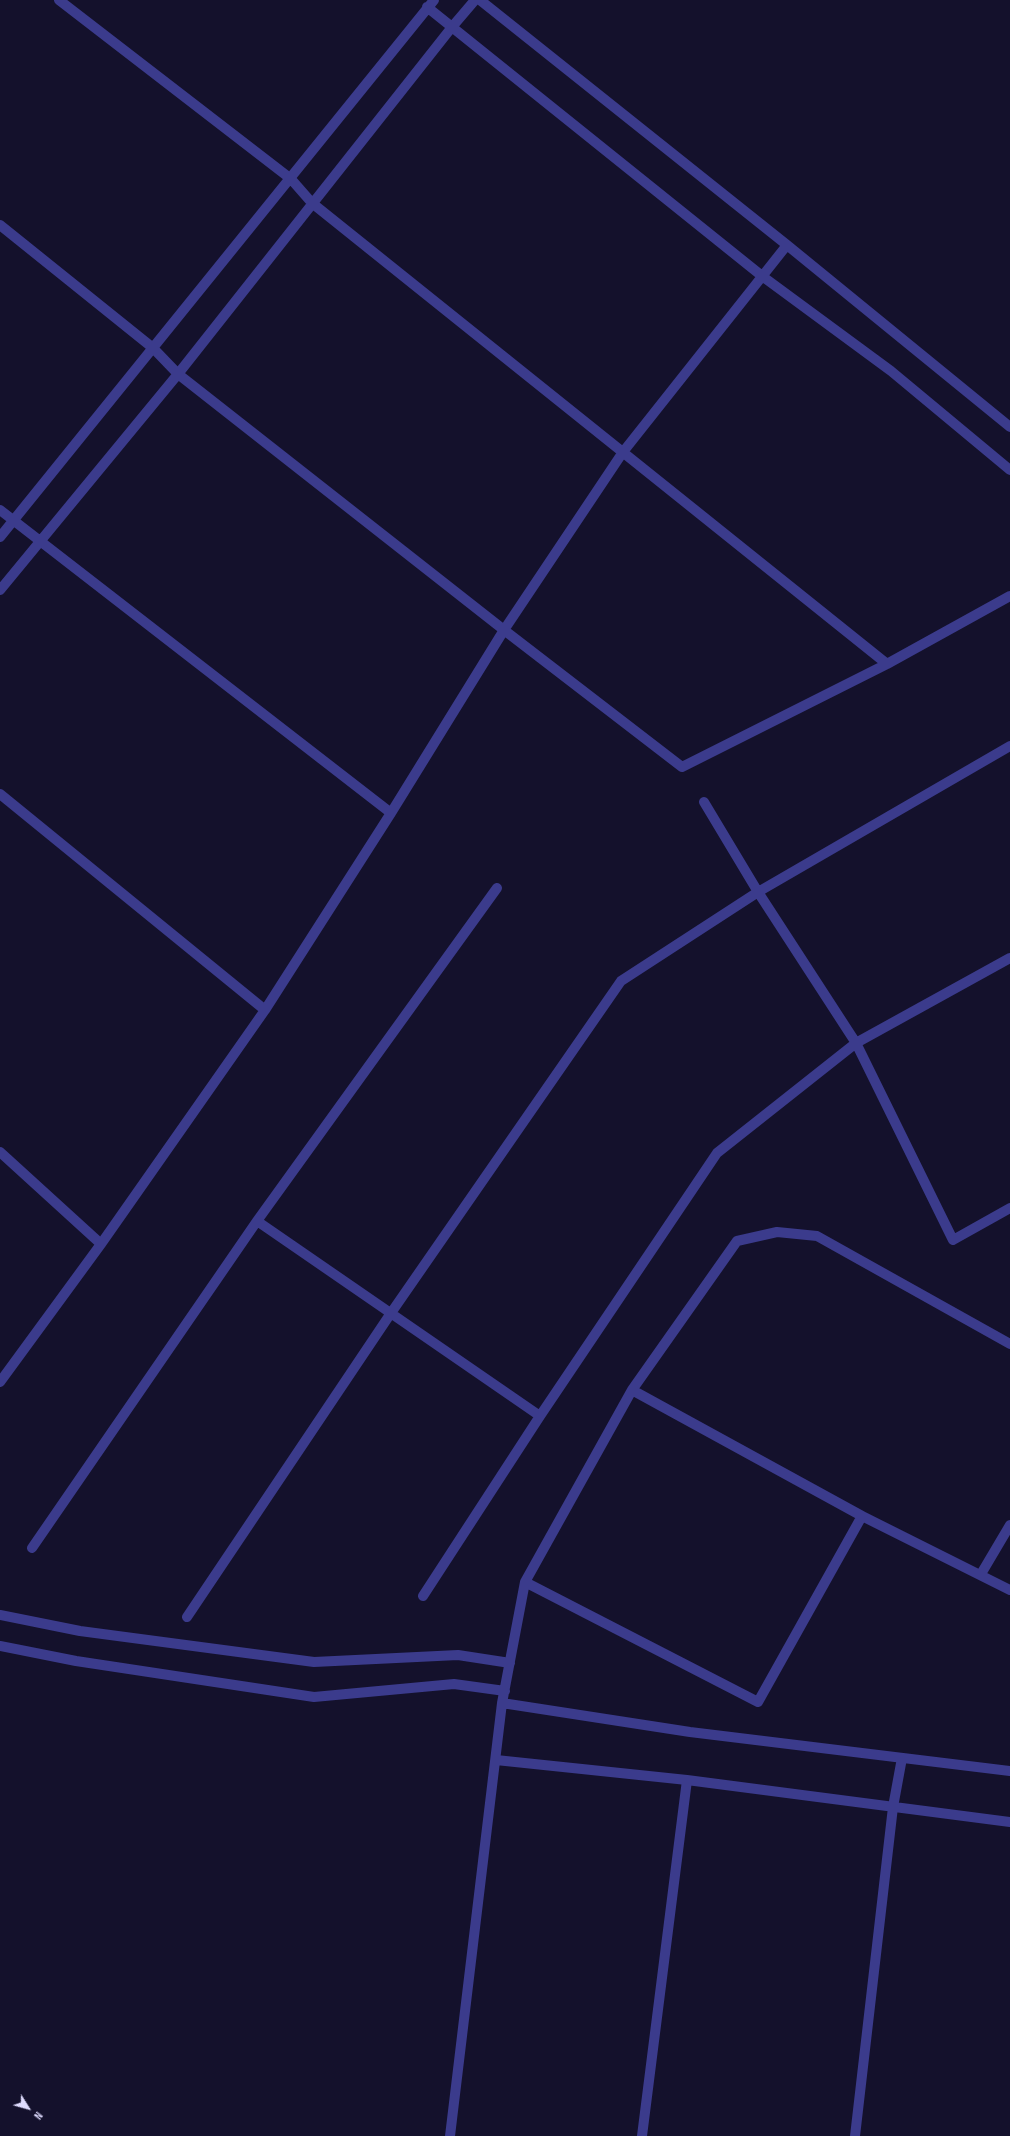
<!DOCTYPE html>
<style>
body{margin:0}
#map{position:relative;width:1010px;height:2136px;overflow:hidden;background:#14112c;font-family:"Sofia Sans Condensed",sans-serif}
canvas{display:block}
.north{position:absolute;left:8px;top:2088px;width:40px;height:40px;-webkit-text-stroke:3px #14112c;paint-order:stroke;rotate:127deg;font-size:11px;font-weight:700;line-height:16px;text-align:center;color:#dfdcff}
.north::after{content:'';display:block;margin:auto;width:14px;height:18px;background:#dfdcff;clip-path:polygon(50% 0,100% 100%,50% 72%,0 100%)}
</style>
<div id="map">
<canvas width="1010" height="2136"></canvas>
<div class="north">N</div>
</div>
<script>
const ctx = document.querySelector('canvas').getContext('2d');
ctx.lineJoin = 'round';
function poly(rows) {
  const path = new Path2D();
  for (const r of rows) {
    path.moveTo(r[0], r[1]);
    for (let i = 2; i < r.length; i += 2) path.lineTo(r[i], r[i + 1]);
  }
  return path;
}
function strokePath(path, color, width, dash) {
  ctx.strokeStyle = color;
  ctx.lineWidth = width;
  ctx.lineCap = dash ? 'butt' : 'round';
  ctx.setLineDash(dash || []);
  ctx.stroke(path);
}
const minor = poly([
 [59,0,291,179,312,203,887,664],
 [480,0,787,245,1010,427],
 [427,7,762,276,891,371,1010,470],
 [0,225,153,348,178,374,504,630,682,767,887,664,1010,596],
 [0,510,391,813],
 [0,537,434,0],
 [0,590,178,374,452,27,475,0],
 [0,794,265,1010],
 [704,802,758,892,856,1043,953,1240,1010,1208],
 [0,1152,101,1244],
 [257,1221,540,1416],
 [0,1382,101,1244,265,1010,391,813,504,630,623,452,787,245],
 [632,1390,862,1516],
 [32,1548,257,1221,497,888],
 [981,1574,1010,1525],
 [525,1582,758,1702,862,1516,1010,1590],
 [423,1596,540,1416,717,1153,856,1043,1010,958],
 [0,1615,80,1631,314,1662,458,1655,510,1663],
 [187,1617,391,1313,621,981,758,892,1010,746],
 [0,1646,76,1661,314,1697,454,1684,505,1691],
 [502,1703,690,1732,1010,1771],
 [496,1760,687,1780,1010,1822],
 [450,2136,502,1703,525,1582,632,1390,737,1241,777,1232,817,1236,1010,1344],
 [642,2136,687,1780],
 [855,2136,893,1807,902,1758]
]);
strokePath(minor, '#3b3b8c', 10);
</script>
